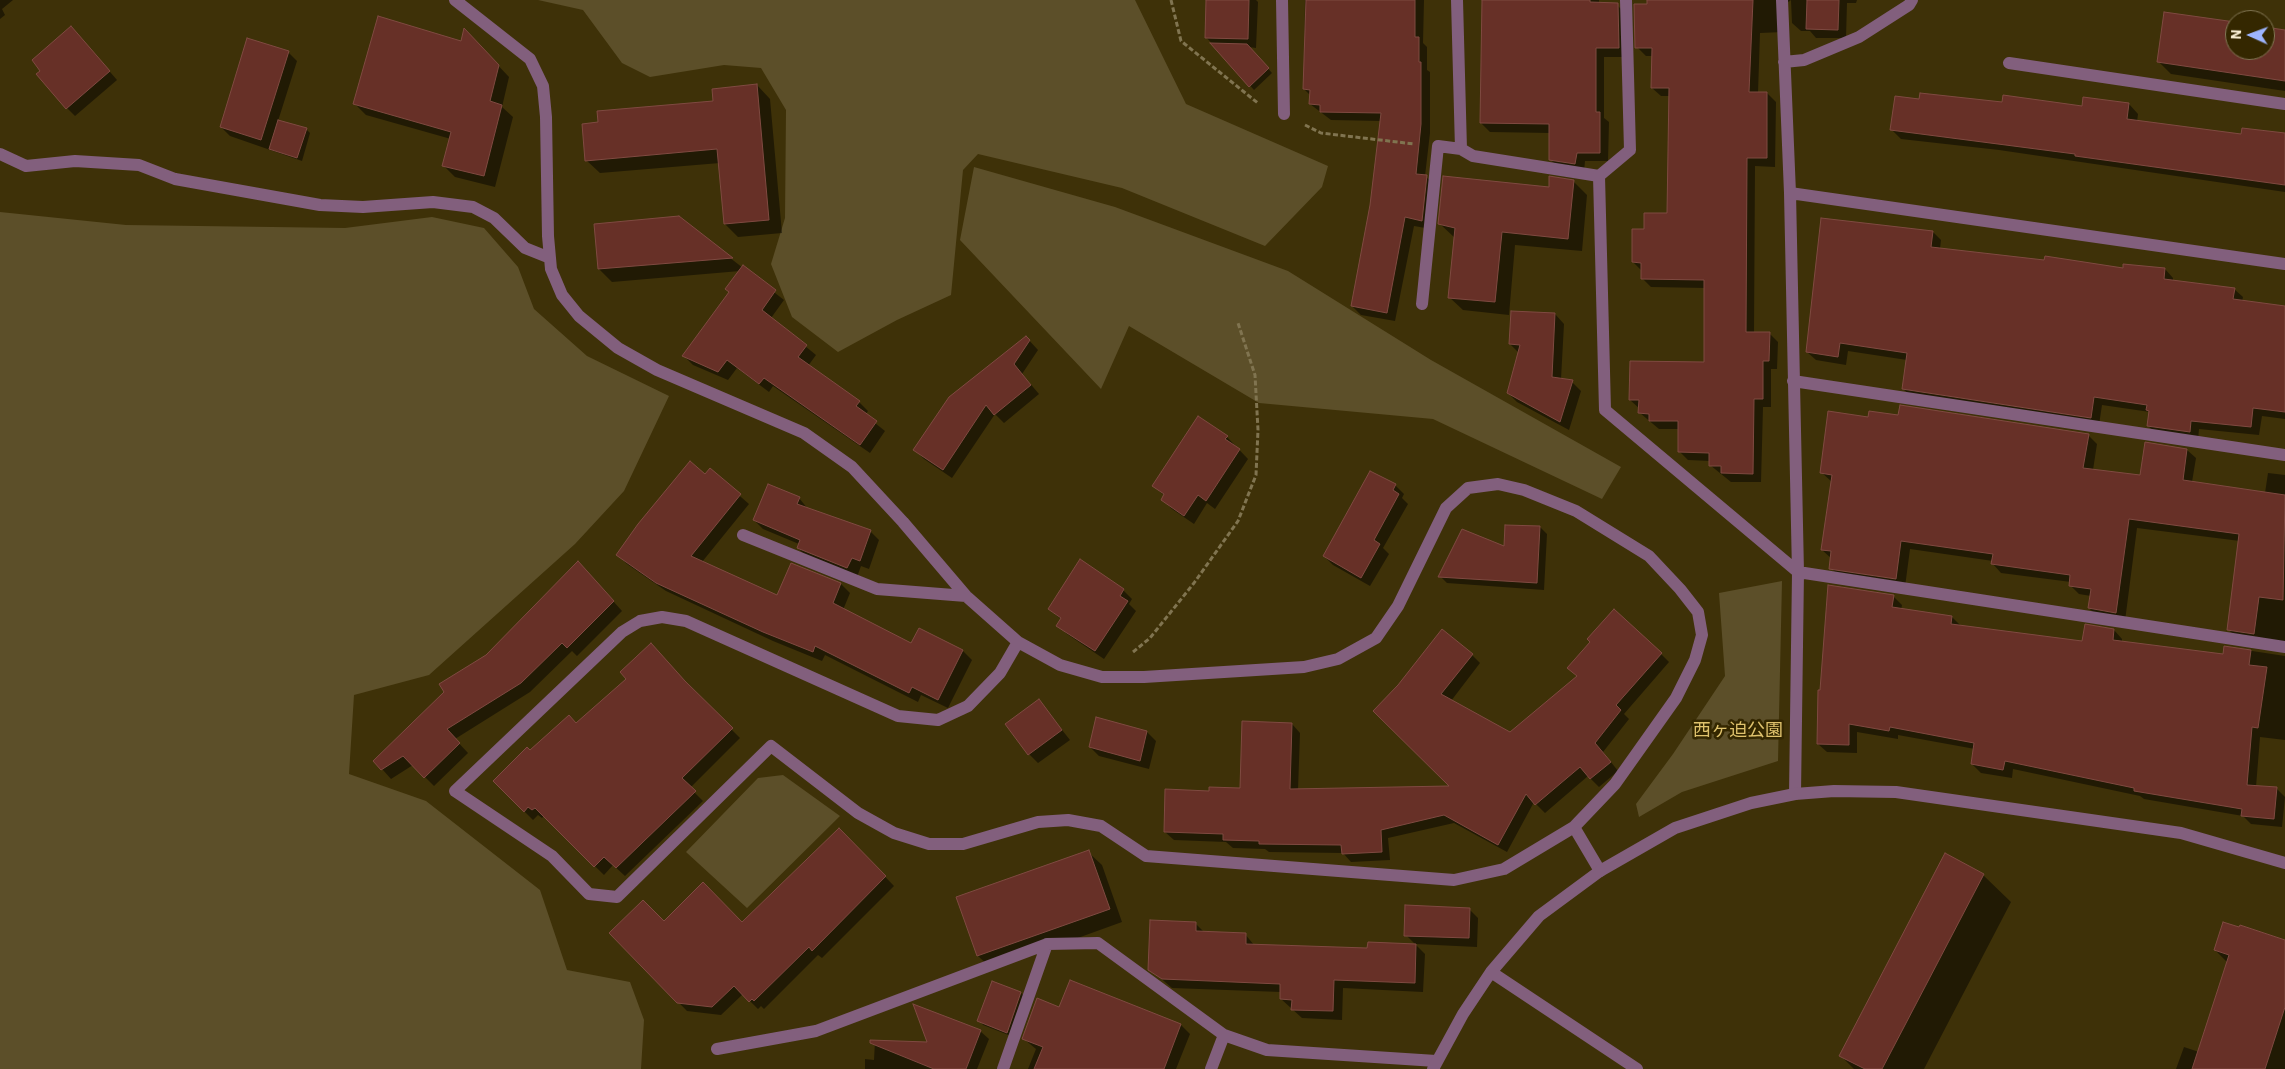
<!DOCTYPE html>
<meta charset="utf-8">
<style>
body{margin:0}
#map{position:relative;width:2285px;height:1069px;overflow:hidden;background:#3e3108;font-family:"IBM Plex Sans",sans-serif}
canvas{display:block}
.north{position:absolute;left:2225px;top:10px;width:50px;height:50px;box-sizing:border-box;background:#342700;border:1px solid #837755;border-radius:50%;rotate:272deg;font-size:14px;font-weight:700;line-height:20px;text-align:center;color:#f9efd4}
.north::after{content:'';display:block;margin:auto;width:18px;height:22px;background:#9db4fd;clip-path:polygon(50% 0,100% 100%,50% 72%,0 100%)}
</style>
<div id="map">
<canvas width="2285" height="1069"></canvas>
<div class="north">N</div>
</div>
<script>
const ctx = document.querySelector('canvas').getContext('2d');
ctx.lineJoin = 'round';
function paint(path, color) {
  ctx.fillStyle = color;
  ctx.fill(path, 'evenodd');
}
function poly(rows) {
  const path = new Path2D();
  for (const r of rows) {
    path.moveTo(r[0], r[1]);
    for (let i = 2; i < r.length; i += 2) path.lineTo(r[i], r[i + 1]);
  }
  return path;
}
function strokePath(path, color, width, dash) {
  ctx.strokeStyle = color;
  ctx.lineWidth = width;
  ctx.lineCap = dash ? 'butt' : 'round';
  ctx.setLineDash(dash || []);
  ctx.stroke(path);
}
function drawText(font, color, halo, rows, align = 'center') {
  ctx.font = font + ' "IBM Plex Sans","Noto Sans JP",sans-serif';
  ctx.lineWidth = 5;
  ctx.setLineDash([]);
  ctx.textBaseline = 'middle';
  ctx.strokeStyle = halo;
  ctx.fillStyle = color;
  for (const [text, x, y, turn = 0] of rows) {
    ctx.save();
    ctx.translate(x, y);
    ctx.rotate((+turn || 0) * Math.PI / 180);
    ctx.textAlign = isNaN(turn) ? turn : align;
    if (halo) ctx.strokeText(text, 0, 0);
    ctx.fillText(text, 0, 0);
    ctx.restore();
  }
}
const green = poly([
 [538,0,1135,0,1186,104,1328,166,1322,187,1265,246,1122,188,978,154,963,170,951,295,897,320,838,352,792,317,771,264,785,218,786,110,761,68,724,65,650,77,622,63,583,10],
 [974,167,1115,207,1288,271,1431,360,1621,467,1602,499,1433,419,1259,403,1129,326,1101,389,960,240],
 [0,212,126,225,345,228,432,217,484,228,518,267,534,309,587,356,669,396,624,491,575,544,429,675,354,695,349,774,426,801,540,890,567,970,630,982,644,1020,641,1069,0,1069],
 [1782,581,1778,761,1682,792,1639,817,1636,804,1673,754,1725,676,1719,593],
 [783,775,840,816,747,908,686,852,758,778]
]);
const shadow = poly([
 [0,0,13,0,2,9,5,15,0,19],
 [1207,0,1256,0,1258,2,1256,48,1249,47,1272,73,1254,90,1206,37],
 [1305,0,1424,0,1423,43,1427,47,1427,70,1430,72,1430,133,1425,176,1435,185,1431,229,1414,226,1395,321,1361,315,1352,306,1372,205,1381,121,1331,120,1310,104,1311,96,1304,89],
 [1483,0,1599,0,1599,4,1617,5,1626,14,1628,57,1604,57,1604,118,1609,122,1608,161,1585,161,1584,172,1559,168,1550,159,1550,133,1490,132,1481,123],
 [1649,0,1857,0,1856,3,1847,3,1846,38,1816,38,1810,31,1801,31,1792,23,1791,0,1783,6,1783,32,1760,33,1758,93,1767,93,1776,102,1775,167,1755,166,1754,333,1769,333,1778,342,1777,369,1771,369,1771,407,1763,407,1761,482,1731,482,1710,465,1710,461,1688,460,1679,451,1679,429,1659,429,1640,413,1640,409,1630,400,1705,363,1706,288,1651,287,1642,278,1642,271,1633,262,1646,230,1669,214,1670,96,1661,96,1652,88,1653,56,1646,56,1637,47],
 [2235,24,2235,50,2265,50,2265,28,2285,31,2285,91,2171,74,2158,61],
 [79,36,117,80,75,116,67,108],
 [475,41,509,77,502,107,513,117,495,187,455,177,444,166,451,139,366,115,354,103,462,42],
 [288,52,297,61,278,121,306,129,310,133,302,161,230,136,221,127],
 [757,85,770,99,782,233,738,237,725,224,720,163,600,173,586,160,714,102],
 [1920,101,2083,107,2129,104,2138,114,2137,122,2242,136,2285,134,2285,192,1999,150,1901,139,1892,130],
 [1573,181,1587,195,1582,251,1515,245,1509,315,1463,310,1449,297,1455,238,1440,224],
 [679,218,784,300,771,318,816,355,808,366,859,402,868,411,865,415,885,431,870,453,773,386,769,392,737,368,728,380,693,365,684,356,730,293,740,271,612,282,599,269],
 [1933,232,1941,240,1940,249,2124,269,2165,269,2173,278,2173,281,2234,289,2243,297,2242,302,2285,307,2285,419,2262,416,2259,435,2199,429,2198,440,2157,434,2148,426,2150,412,2102,405,2099,425,1912,397,1903,389,1907,360,1848,351,1846,365,1816,360,1807,352],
 [1555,314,1564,324,1561,379,1572,382,1581,391,1569,430,1517,402,1508,393,1519,353,1510,344],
 [1026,337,1038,350,1022,374,1039,394,1004,423,995,414,952,478,924,459,915,450],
 [1869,418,2088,435,2097,444,2093,470,2141,477,2187,450,2196,458,2192,482,2265,493,2268,473,2285,475,2285,646,2237,638,2228,629,2240,541,2137,528,2125,621,2098,617,2089,608,2091,596,2079,594,2070,585,2071,582,2001,573,1993,564,1993,561,1910,549,1905,587,1840,577,1831,568,1832,559,1822,550,1832,482,1821,472],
 [1227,437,1248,459,1215,509,1207,503,1194,524,1172,509,1163,500,1165,496,1153,486],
 [710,470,749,504,702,562,778,597,791,565,841,584,850,593,843,610,912,645,920,629,963,651,972,660,948,708,921,695,918,702,825,655,822,661,773,641,666,591,627,564,618,555],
 [1395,485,1404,494,1402,498,1408,504,1383,548,1389,554,1370,586,1333,565,1324,556],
 [799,498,808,509,870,531,879,540,869,569,861,566,857,577,807,557,798,548,799,544,763,529,754,520],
 [1540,527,1547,534,1544,590,1447,583,1440,576,1505,548],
 [587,572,622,611,577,656,572,651,530,692,455,739,468,753,434,786,413,765,391,779,375,761,487,656],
 [1123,590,1132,599,1129,604,1136,611,1104,659,1067,634,1058,625,1062,620,1049,609],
 [1893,596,1902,605,1901,610,1952,617,1961,626,2083,643,2114,630,2122,639,2122,643,2225,655,2226,647,2285,656,2285,740,2260,737,2256,787,2277,789,2285,797,2282,827,2251,824,2243,816,2144,799,2140,796,2013,769,2012,778,1981,773,1972,764,1975,749,1898,735,1898,739,1857,732,1857,753,1827,752,1818,744],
 [1661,654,1669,662,1624,714,1629,719,1603,752,1618,771,1599,787,1588,776,1545,813,1534,802,1507,852,1454,823,1388,838,1390,860,1351,862,1343,853,1269,852,1265,849,1233,848,1226,842,1174,840,1165,832,1210,792,1241,789,1292,724,1300,733,1298,790,1452,787,1375,711,1472,655,1480,663,1451,701,1511,734,1578,677,1569,668],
 [693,691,740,738,690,788,703,801,625,876,613,865,604,875,544,816,542,818,538,815,533,820,494,781,530,752,576,724],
 [1039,701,1070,740,1038,763,1029,754],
 [1097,719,1147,732,1156,741,1149,769,1099,756,1090,747],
 [839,829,894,886,822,958,818,955,764,1009,761,1006,758,1009,743,994,721,1015,687,1011,611,933,664,922,742,923],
 [1088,852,1102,865,1122,922,992,969,978,956,958,898],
 [1983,875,2011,902,1924,1069,1854,1069,1841,1056],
 [1469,909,1478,918,1477,947,1415,944,1406,935],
 [1195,923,1204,932,1245,934,1254,945,1369,949,1416,945,1425,954,1423,992,1343,988,1342,1020,1302,1018,1281,999,1281,992,1172,988,1150,969],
 [2285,941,2285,1069,2176,1069,2184,1047,2199,1052,2228,963,2215,950],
 [1071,981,1181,1025,1190,1034,1176,1069,1028,1069,1036,1049,1024,1039,1060,1008],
 [993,983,1021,993,1025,997,1011,1036,983,1025,979,1020],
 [980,1031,989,1039,977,1069,865,1069,865,1059,874,1060,875,1041,929,1043]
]);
const building = poly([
 [1206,0,1249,0,1248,39,1205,38,1206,0],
 [1306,0,1415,0,1415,37,1419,37,1419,62,1421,62,1421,124,1416,174,1427,175,1422,221,1405,217,1387,313,1351,306,1370,205,1381,113,1320,112,1320,105,1309,104,1310,90,1303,89,1306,0],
 [1482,0,1590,0,1590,2,1618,3,1619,48,1596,48,1596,112,1600,112,1600,153,1577,153,1575,164,1549,160,1549,124,1480,123,1482,0],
 [1647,0,1753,0,1749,92,1767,92,1767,158,1747,158,1746,332,1770,332,1769,361,1763,361,1763,399,1754,399,1753,474,1721,473,1721,466,1709,466,1709,453,1678,452,1678,421,1649,421,1649,414,1638,413,1639,400,1629,400,1630,361,1704,362,1704,280,1641,279,1641,263,1632,262,1632,229,1644,229,1644,213,1667,213,1669,88,1651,88,1652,48,1635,48,1634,4,1647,4,1647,0],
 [1807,0,1839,0,1838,30,1806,29,1807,0],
 [2164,12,2235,22,2235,50,2265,50,2265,27,2285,30,2285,81,2157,62,2164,12],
 [378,16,461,41,464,28,499,65,490,101,502,105,484,176,442,166,451,132,353,104,378,16],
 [71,26,110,71,66,109,36,74,40,71,32,60,71,26],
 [247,38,289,51,261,140,220,127,247,38],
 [1210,43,1247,44,1269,68,1249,87,1210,43],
 [757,84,769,220,724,224,717,149,585,161,582,124,598,122,597,111,713,101,712,89,757,84],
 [1920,93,2002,102,2003,95,2082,106,2083,97,2129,103,2127,119,2241,134,2242,128,2285,133,2285,185,2075,156,2075,154,1890,130,1895,96,1919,99,1920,93],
 [278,120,307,128,297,158,269,149,278,120],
 [1443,176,1549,187,1549,176,1574,180,1568,239,1502,232,1495,302,1448,298,1455,228,1438,224,1443,176],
 [679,216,733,258,598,269,594,224,679,216],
 [1821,218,1933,231,1931,247,2044,260,2045,256,2123,268,2123,264,2165,268,2164,279,2235,288,2233,299,2285,306,2285,412,2253,408,2251,427,2191,421,2190,432,2147,426,2149,411,2146,410,2147,405,2094,397,2091,418,1902,389,1907,353,1840,343,1838,357,1806,352,1821,218],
 [743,265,776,290,762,310,807,345,798,357,860,401,856,406,877,421,860,445,764,378,759,384,727,360,718,372,682,356,729,292,725,289,743,265],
 [1511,311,1555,313,1552,377,1573,380,1560,422,1507,393,1520,345,1509,344,1511,311],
 [1026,336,1030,340,1014,364,1031,385,994,415,986,405,943,470,913,450,949,397,1026,336],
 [1900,405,2089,434,2083,468,2140,475,2145,442,2187,449,2183,480,2285,495,2283,600,2259,597,2254,634,2227,630,2239,534,2129,519,2116,613,2088,608,2091,589,2069,586,2070,575,1991,564,1993,554,1901,541,1896,579,1829,569,1831,551,1821,550,1832,475,1820,473,1828,411,1868,417,1869,411,1898,415,1900,405],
 [1198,416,1228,436,1225,439,1240,449,1206,501,1198,495,1184,516,1161,500,1164,494,1152,486,1198,416],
 [690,461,705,474,710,468,741,494,691,556,777,595,791,563,841,583,833,603,911,643,919,628,963,650,938,700,912,687,909,693,815,646,813,652,763,632,656,583,616,555,638,524,690,461],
 [1370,471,1396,484,1393,490,1399,494,1374,540,1380,544,1361,578,1323,556,1370,471],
 [768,484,800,497,797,504,871,530,860,561,852,558,847,568,797,548,800,540,753,520,768,484],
 [1505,525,1540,526,1537,583,1438,577,1462,529,1504,546,1505,525],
 [1080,559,1124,589,1120,596,1128,601,1095,651,1056,626,1061,618,1048,609,1080,559],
 [578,561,614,601,567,648,562,643,521,683,447,729,460,743,424,778,403,756,381,770,373,761,444,692,439,684,486,655,578,561],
 [1828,585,1894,595,1892,607,1952,616,1951,624,2082,641,2085,624,2114,629,2113,640,2223,654,2224,646,2251,650,2249,665,2267,667,2258,728,2252,727,2247,785,2277,787,2274,819,2241,816,2242,809,2134,791,2134,788,2005,761,2003,770,1971,764,1974,743,1890,727,1889,731,1849,724,1849,745,1817,744,1818,690,1820,690,1828,585],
 [1614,609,1662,653,1616,705,1621,710,1595,743,1611,762,1590,779,1580,767,1535,805,1526,794,1498,845,1444,815,1381,830,1382,852,1342,854,1341,845,1259,844,1259,841,1223,840,1223,834,1164,832,1165,789,1209,791,1209,787,1240,788,1242,721,1292,723,1290,789,1449,786,1373,711,1398,685,1442,629,1473,654,1441,694,1510,732,1577,676,1567,668,1590,642,1587,639,1614,609],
 [651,643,685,681,733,728,682,778,696,791,616,868,604,857,594,867,535,808,532,810,528,807,524,812,493,781,527,747,530,750,569,715,576,723,626,679,620,672,651,643],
 [1039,699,1062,730,1028,755,1005,724,1039,699],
 [1096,717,1147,731,1140,761,1089,747,1096,717],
 [839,828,886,876,812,951,809,947,754,1001,752,999,749,1002,734,986,712,1007,677,1003,609,933,643,900,664,921,703,882,742,922,839,828],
 [1089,850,1110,909,977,956,956,897,1089,850],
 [1945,853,1984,874,1882,1069,1865,1069,1839,1056,1945,853],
 [1405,905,1470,908,1469,938,1404,936,1405,905],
 [1150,920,1196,922,1196,931,1246,933,1246,944,1367,948,1368,942,1416,944,1415,983,1334,980,1333,1011,1291,1010,1292,1000,1280,999,1280,984,1162,979,1148,970,1150,920],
 [2223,922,2239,927,2240,925,2285,940,2285,1007,2265,1069,2192,1069,2229,955,2214,950,2223,922],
 [1070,980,1181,1024,1164,1069,1034,1069,1043,1047,1022,1039,1037,998,1059,1007,1070,980],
 [992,981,1021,992,1007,1033,977,1021,992,981],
 [913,1004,981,1030,966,1069,934,1069,870,1043,870,1040,927,1042,913,1004]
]);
const path = poly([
 [1171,0,1181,41,1259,104],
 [1305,125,1321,133,1414,144],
 [1133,652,1150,638,1194,583,1238,521,1256,475,1258,430,1255,375,1238,323]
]);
const minor = poly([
 [455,0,530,59,543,86,546,117,548,236,551,269,562,295,579,316,618,348,657,370,804,433,852,467,903,522,966,596,1018,642,1060,665,1102,677,1144,677,1304,667,1338,659,1376,638,1398,606,1446,508,1468,488,1498,484,1524,490,1576,511,1649,556,1680,589,1698,612,1702,635,1695,660,1676,698,1615,784,1574,827,1600,871],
 [1282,0,1284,114],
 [1457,0,1461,149,1473,156,1599,176,1630,150,1626,0],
 [1782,0,1790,193,1798,572,1795,794],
 [1784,62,1804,60,1859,37,1909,5,1912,0],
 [2009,63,2285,104],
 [0,154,26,166,75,161,139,165,175,179,320,205,363,207,433,202,473,207,494,218,525,248,550,258],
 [1599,176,1605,410,1798,572,2285,647],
 [1790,193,2285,264],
 [1422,304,1438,146,1461,149],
 [1793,381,2285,455],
 [743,535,877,589,966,596],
 [1018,642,1000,673,968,706,938,720,898,716,686,621,662,617,640,621,622,632,455,791,552,856,589,894,617,897,771,746,858,813,894,833,929,844,963,844,1038,822,1068,820,1101,826,1146,856,1454,880,1504,869,1574,827],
 [717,1049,816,1031,1047,944],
 [1003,1069,1047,944,1098,943,1224,1035,1267,1050,1436,1061],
 [1211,1069,1224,1035]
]);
const tertiary = poly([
 [1491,972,1637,1069],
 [1433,1069,1463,1014,1491,972,1539,916,1600,871,1675,828,1751,803,1795,794,1834,791,1896,792,2181,833,2285,863]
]);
const parkNames = [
 ["西ヶ迫公園",1738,731]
];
paint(green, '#5c4f29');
paint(shadow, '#0007');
paint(building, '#673027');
strokePath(building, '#7f4a41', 1);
strokePath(path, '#807450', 3, [5, 2.5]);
strokePath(minor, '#825f7d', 12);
strokePath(tertiary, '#825f7d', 12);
drawText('18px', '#dfc26c', '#342700', parkNames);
</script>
